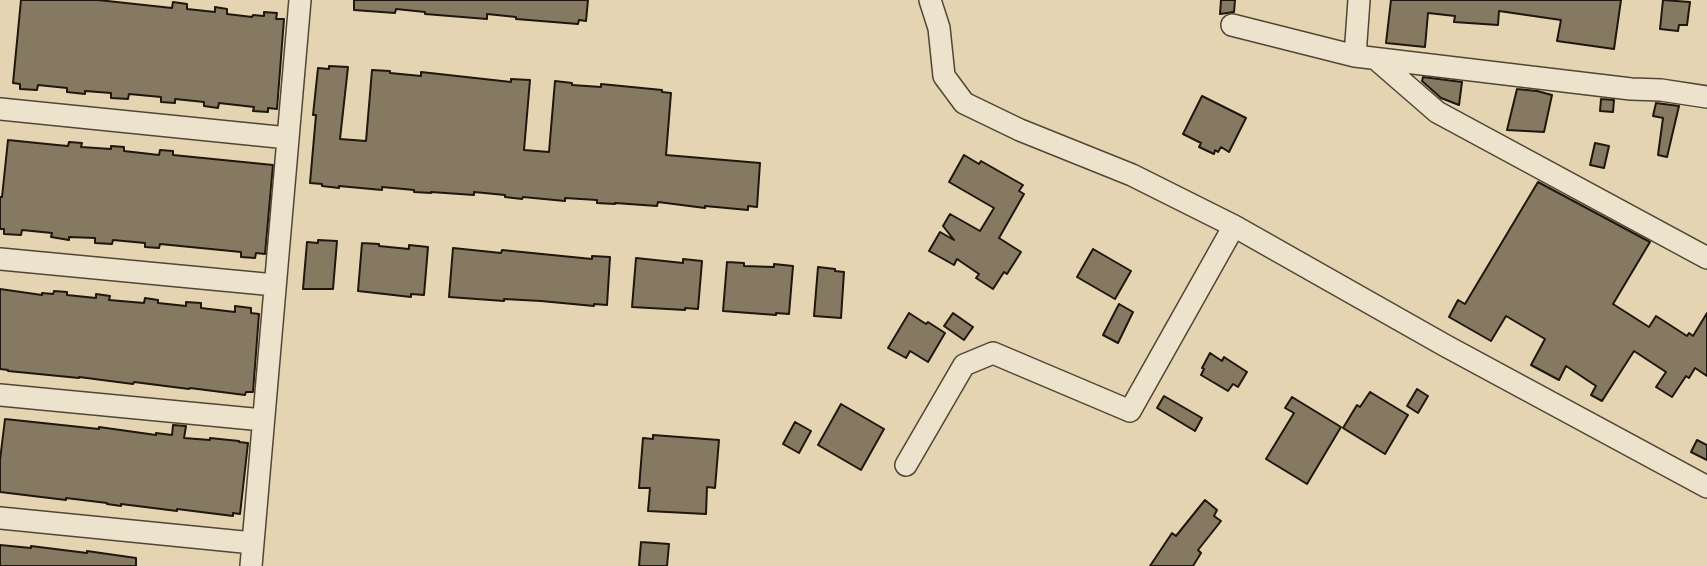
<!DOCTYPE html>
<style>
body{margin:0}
canvas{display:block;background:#e4d4b1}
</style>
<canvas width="1707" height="566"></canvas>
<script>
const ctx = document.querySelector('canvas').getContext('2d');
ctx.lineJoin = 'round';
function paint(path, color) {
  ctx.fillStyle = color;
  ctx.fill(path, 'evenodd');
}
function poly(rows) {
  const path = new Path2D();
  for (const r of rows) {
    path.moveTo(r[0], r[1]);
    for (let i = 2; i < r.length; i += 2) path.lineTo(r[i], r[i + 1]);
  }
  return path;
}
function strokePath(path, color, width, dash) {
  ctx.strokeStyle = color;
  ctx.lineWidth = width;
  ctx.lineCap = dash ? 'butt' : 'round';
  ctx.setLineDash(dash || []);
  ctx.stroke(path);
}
const building = poly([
 [21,0,98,0,172,8,173,2,187,4,187,9,215,12,215,7,227,9,227,14,252,17,253,15,264,16,264,12,277,13,276,19,284,19,277,109,268,108,268,112,253,111,254,107,219,103,218,108,204,106,204,102,175,99,175,103,161,102,161,97,129,94,128,99,111,98,111,93,85,91,85,94,67,92,67,88,38,85,37,90,20,89,20,84,13,83,21,0],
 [354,0,588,0,586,21,579,20,578,24,516,19,516,17,487,14,487,19,425,14,425,12,396,9,395,13,354,10,354,0],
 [1221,0,1235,0,1234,12,1220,14,1221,0],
 [1391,0,1621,0,1614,49,1557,41,1561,20,1499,11,1498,25,1454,22,1455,16,1428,13,1425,47,1386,43,1391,0],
 [1663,0,1690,2,1687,25,1679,25,1678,31,1660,29,1663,0],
 [329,66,348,67,340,139,366,141,372,70,390,71,390,73,421,76,421,72,511,82,511,79,530,80,524,150,549,152,555,81,572,83,572,85,601,87,601,84,662,90,662,92,671,93,666,155,760,163,757,207,748,206,748,210,705,206,705,208,658,202,657,206,615,203,615,204,597,203,597,200,565,198,565,201,523,197,522,199,505,197,505,195,474,192,474,195,431,192,431,193,414,192,414,190,382,187,382,190,339,186,339,188,322,186,322,184,310,183,316,115,313,115,318,68,329,69,329,66],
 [1423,77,1462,82,1459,105,1441,98,1422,81,1423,77],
 [1517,89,1537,91,1552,95,1544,132,1507,130,1517,89],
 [1202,96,1246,118,1229,152,1221,147,1218,152,1215,150,1214,154,1199,147,1201,143,1183,134,1202,96],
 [1601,99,1614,100,1613,112,1600,111,1601,99],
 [1656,103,1679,106,1667,157,1658,155,1663,118,1653,116,1656,103],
 [8,140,57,145,68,146,69,142,82,143,81,147,111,149,111,146,124,147,124,151,159,155,160,150,173,151,173,155,273,165,265,254,256,253,255,258,241,257,241,252,160,244,159,248,145,247,145,243,113,240,112,244,95,243,95,238,69,237,69,240,51,237,52,233,22,230,21,235,4,234,4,229,0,229,0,197,2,197,8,140],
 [1595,143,1609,146,1604,168,1590,165,1595,143],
 [964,155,979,164,981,161,1023,185,1019,191,1024,194,999,238,1021,252,1007,274,1004,272,993,289,976,278,979,274,957,259,954,265,929,251,940,232,954,240,943,226,950,214,980,231,994,208,949,182,964,155],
 [1538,182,1650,242,1613,304,1649,327,1656,316,1687,336,1689,333,1693,336,1707,313,1707,376,1695,368,1689,378,1686,376,1672,397,1656,387,1666,372,1634,351,1602,401,1591,395,1596,386,1566,366,1559,380,1531,365,1545,339,1506,316,1491,341,1449,317,1458,300,1465,304,1538,182],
 [318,240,337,241,333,289,303,289,307,242,318,243,318,240],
 [362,243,379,244,379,246,409,249,409,245,428,247,424,295,411,294,411,297,358,291,362,243],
 [453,248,501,253,502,250,592,259,592,256,610,257,607,305,594,304,594,306,541,301,504,299,504,301,449,297,453,248],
 [1093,249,1131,271,1115,299,1077,277,1093,249],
 [636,258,683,263,683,259,702,261,698,309,685,308,685,310,632,307,636,258],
 [727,262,744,263,744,266,774,267,774,264,793,266,789,314,776,313,776,315,723,311,727,262],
 [818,267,835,269,835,271,844,272,841,318,814,316,818,267],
 [0,289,42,295,42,293,53,294,54,291,67,292,67,295,96,298,96,294,110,296,109,300,144,303,145,298,158,300,158,303,186,306,186,302,201,303,201,308,235,312,235,306,251,308,251,313,259,314,253,392,246,392,245,395,190,388,189,389,134,382,133,384,79,377,79,378,8,371,8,370,0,369,0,289],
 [1119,304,1133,312,1118,343,1103,335,1119,304],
 [909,313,926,324,928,322,945,333,928,362,910,351,906,358,888,348,909,313],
 [953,313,973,327,964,340,944,326,953,313],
 [1210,353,1222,361,1224,357,1247,372,1238,387,1233,384,1228,391,1201,375,1204,369,1202,368,1210,353],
 [1417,389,1428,396,1418,413,1407,406,1417,389],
 [1370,392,1408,415,1385,454,1343,428,1357,405,1360,407,1370,392],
 [1164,396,1202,418,1195,431,1157,408,1164,396],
 [1292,397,1341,427,1307,484,1266,459,1294,413,1285,408,1292,397],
 [841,404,884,429,861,470,818,445,841,404],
 [5,419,99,429,99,427,156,435,156,433,172,435,173,425,186,426,184,438,210,440,210,438,239,441,239,442,248,443,240,514,233,513,233,516,177,509,177,511,121,504,121,506,107,504,107,503,66,498,66,500,0,492,0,460,5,419],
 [795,422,811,431,799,453,783,444,795,422],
 [653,435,719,440,715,488,707,487,706,514,648,511,650,488,639,488,643,438,653,439,653,435],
 [1697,440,1707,445,1707,460,1691,452,1697,440],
 [1205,500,1217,510,1214,516,1221,521,1198,550,1201,553,1193,566,1150,566,1172,533,1176,536,1205,500],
 [641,542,669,544,667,566,639,566,641,542],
 [0,545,31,548,31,546,87,553,87,551,136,558,136,566,0,566,0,545]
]);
const minor = poly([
 [930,0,939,28,944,76,964,103,1020,130,1132,175,1234,226,1446,346,1707,487],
 [1232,25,1355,56,1631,89,1661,90,1707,97],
 [1355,56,1359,0],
 [1376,59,1437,112,1707,258],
 [0,109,288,138],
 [0,259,275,285],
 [0,395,263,420],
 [906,465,964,365,993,353,1130,411,1234,226],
 [0,518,253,543],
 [251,566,300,0]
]);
paint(building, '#857962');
strokePath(building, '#1f170d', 2);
strokePath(minor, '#504636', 24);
strokePath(minor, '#ede3cc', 21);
</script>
